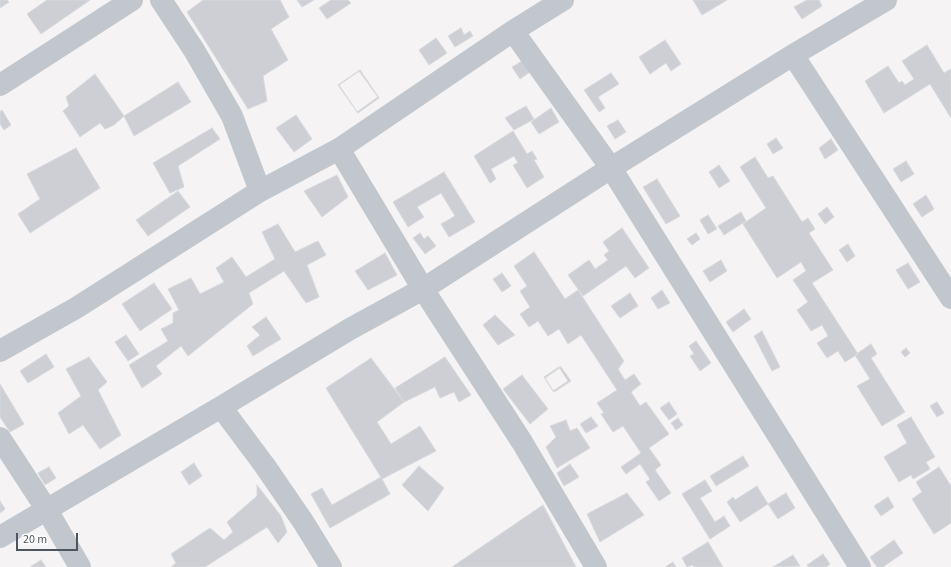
<!DOCTYPE html>
<style>
body{margin:0}
#map{position:relative;width:951px;height:567px;overflow:hidden;background:#f5f3f3;font-family:"Source Sans 3",sans-serif}
canvas{display:block}
.scale{position:absolute;left:16px;top:533px;width:62px;height:18px;box-sizing:border-box;border:2px solid #4d565e;border-top:0;padding-left:5px;font-size:12px;line-height:14px;white-space:nowrap;color:#4d565e;-webkit-text-stroke:3px #fff;paint-order:stroke}
</style>
<div id="map">
<canvas width="951" height="567"></canvas>
<div class="scale">20 m</div>
</div>
<script>
const ctx = document.querySelector('canvas').getContext('2d');
ctx.lineJoin = 'round';
function paint(path, color) {
  ctx.fillStyle = color;
  ctx.fill(path, 'evenodd');
}
function poly(rows) {
  const path = new Path2D();
  for (const r of rows) {
    path.moveTo(r[0], r[1]);
    for (let i = 2; i < r.length; i += 2) path.lineTo(r[i], r[i + 1]);
  }
  return path;
}
function strokePath(path, color, width, dash) {
  ctx.strokeStyle = color;
  ctx.lineWidth = width;
  ctx.lineCap = dash ? 'butt' : 'round';
  ctx.setLineDash(dash || []);
  ctx.stroke(path);
}
const building = poly([
 [0,0,7,0,9,2,0,8,0,0],
 [47,0,90,0,41,34,27,14,47,0],
 [203,0,280,0,289,17,271,29,288,60,263,76,267,101,248,109,187,12,203,0],
 [297,0,314,0,302,7,297,0],
 [331,0,348,0,351,3,327,19,319,8,331,0],
 [693,0,727,0,702,15,693,0],
 [807,0,819,0,822,6,802,19,794,7,807,0],
 [461,28,464,35,470,31,473,36,455,47,448,36,461,28],
 [436,38,447,53,429,65,419,50,436,38],
 [665,40,681,64,671,71,666,63,650,74,639,57,665,40],
 [927,45,944,73,951,69,951,118,930,84,884,113,865,81,888,66,899,83,902,81,905,85,914,79,902,61,927,45],
 [522,61,530,72,520,79,512,67,522,61],
 [360,70,379,98,358,113,338,85,360,70],
 [359,71,378,97,357,112,339,85,359,71],
 [611,73,619,84,598,97,605,108,599,112,584,90,611,73],
 [95,74,124,116,114,125,105,129,100,123,80,137,63,111,69,106,66,97,95,74],
 [178,82,191,102,134,136,124,116,178,82],
 [526,106,534,119,514,130,505,118,526,106],
 [551,108,559,122,539,134,531,122,551,108],
 [2,110,11,125,4,130,0,124,0,112,2,110],
 [296,115,312,139,294,152,276,128,296,115],
 [618,120,626,132,615,139,607,126,618,120],
 [212,128,220,139,178,166,184,187,170,193,153,163,212,128],
 [513,131,527,154,532,151,537,159,534,160,544,177,527,188,513,165,518,163,514,156,491,169,496,179,490,183,474,156,513,131],
 [776,138,783,148,773,154,767,144,776,138],
 [831,139,838,150,825,159,819,148,831,139],
 [76,148,100,188,30,233,18,214,40,199,27,174,76,148],
 [755,157,768,178,773,176,802,222,808,218,815,229,809,233,833,270,812,283,858,354,845,362,838,351,827,358,817,343,828,336,822,325,811,331,797,310,808,302,793,280,806,271,801,262,777,278,743,224,766,208,740,167,755,157],
 [906,161,914,174,901,182,893,169,906,161],
 [719,165,730,181,719,188,709,172,719,165],
 [444,172,475,222,449,237,441,224,455,216,441,193,417,207,424,217,408,227,393,202,444,172],
 [337,175,348,197,322,217,304,191,337,175],
 [657,179,680,216,666,224,643,187,657,179],
 [178,191,190,207,148,236,136,220,178,191],
 [926,195,934,209,922,217,913,204,926,195],
 [827,207,834,217,825,224,818,214,827,207],
 [741,212,746,221,724,235,718,226,741,212],
 [708,215,717,229,708,234,700,220,708,215],
 [278,224,295,252,318,241,326,255,307,265,319,297,306,303,284,271,249,293,253,304,188,356,181,346,156,366,162,374,142,388,129,365,168,341,161,329,173,323,173,313,179,310,168,289,191,278,200,294,224,282,216,268,232,257,246,277,275,259,262,232,278,224],
 [622,228,649,268,635,278,626,266,583,296,568,275,589,260,595,269,608,260,604,255,609,251,603,242,622,228],
 [420,233,424,239,428,236,436,246,425,254,413,238,420,233],
 [696,233,700,239,692,245,687,239,696,233],
 [848,244,855,256,847,262,839,250,848,244],
 [534,252,565,299,578,290,624,361,618,369,625,380,634,374,641,384,631,392,640,406,646,402,669,434,649,448,661,465,655,470,671,493,659,501,646,482,650,479,640,464,626,474,621,467,641,453,623,426,613,432,601,414,604,413,597,403,617,390,581,335,568,344,559,329,548,336,538,321,529,327,520,314,530,307,520,291,527,286,514,266,534,252],
 [385,253,397,275,368,290,355,271,385,253],
 [721,260,727,271,710,282,703,271,721,260],
 [908,263,920,282,908,289,896,270,908,263],
 [502,273,511,286,502,292,493,279,502,273],
 [154,283,172,309,140,331,122,304,154,283],
 [662,290,670,303,658,309,651,298,662,290],
 [630,293,638,306,620,318,611,306,630,293],
 [744,309,751,319,733,332,726,322,744,309],
 [495,315,515,335,498,345,483,325,495,315],
 [266,317,281,339,253,356,247,346,260,335,252,327,266,317],
 [762,331,780,367,772,371,754,336,762,331],
 [126,335,139,354,128,361,115,342,126,335],
 [696,341,711,363,700,371,690,356,694,354,689,346,696,341],
 [871,344,877,354,871,358,905,412,882,426,857,386,870,379,855,355,871,344],
 [906,348,910,353,905,357,901,352,906,348],
 [46,354,54,367,28,383,20,371,46,354],
 [89,357,107,382,98,390,121,435,100,449,83,425,69,434,58,413,81,396,66,369,89,357],
 [445,357,471,395,459,402,454,392,440,398,435,387,404,402,395,388,445,357],
 [371,358,404,402,377,422,391,444,420,426,436,451,382,479,326,388,371,358],
 [559,367,568,381,553,391,544,377,559,367],
 [561,367,571,381,554,392,545,378,561,367],
 [522,375,548,409,530,424,503,389,522,375],
 [0,384,24,424,10,432,0,417,0,384],
 [669,402,677,414,669,420,660,408,669,402],
 [937,402,944,413,937,417,930,406,937,402],
 [591,417,598,426,586,433,580,424,591,417],
 [911,417,935,457,926,462,930,469,913,479,911,475,899,482,884,457,907,443,897,425,911,417],
 [678,418,683,425,676,430,671,423,678,418],
 [566,420,570,431,577,428,590,448,557,468,546,447,556,437,550,426,566,420],
 [743,456,749,466,716,486,710,476,743,456],
 [194,463,202,476,189,485,181,472,194,463],
 [570,464,579,477,564,486,557,473,570,464],
 [419,466,444,488,428,511,402,485,419,466],
 [49,467,56,478,45,485,38,473,49,467],
 [939,467,951,486,951,523,934,534,912,499,922,492,916,482,939,467],
 [381,477,390,494,330,528,311,494,322,488,332,505,381,477],
 [705,480,712,491,700,498,715,522,724,516,730,526,710,539,682,494,705,480],
 [257,485,281,516,287,532,278,543,267,527,205,567,171,567,176,563,171,554,210,528,224,540,233,532,227,522,257,496,257,485],
 [757,486,768,504,740,522,727,502,733,497,735,500,757,486],
 [627,493,644,515,600,542,587,514,627,493],
 [786,493,795,508,778,519,768,504,786,493],
 [888,497,894,507,881,516,874,506,888,497],
 [0,501,5,509,0,513,0,501],
 [543,505,576,567,452,567,543,505],
 [894,540,903,553,883,567,877,567,870,557,894,540],
 [708,542,723,567,694,567,693,565,687,567,682,558,708,542],
 [823,554,830,564,826,567,809,567,807,565,823,554],
 [793,555,800,566,773,567,793,555],
 [41,560,46,567,30,567,41,560],
 [673,562,676,567,665,567,673,562]
]);
const minor = poly([
 [161,0,194,50,232,116,260,191],
 [513,31,611,168,860,567],
 [793,55,951,298],
 [0,85,132,0],
 [339,149,423,289,522,442,596,567],
 [0,351,76,308,260,191,339,149,513,31,563,0],
 [221,407,265,466,304,523,331,567],
 [0,438,47,510,80,567],
 [0,537,221,407,350,329,423,289,611,168,793,55,886,0]
]);
paint(building, '#cdcfd4');
strokePath(building, '#d8d9dd', 1);
strokePath(minor, '#c1c7cd', 22);
</script>
